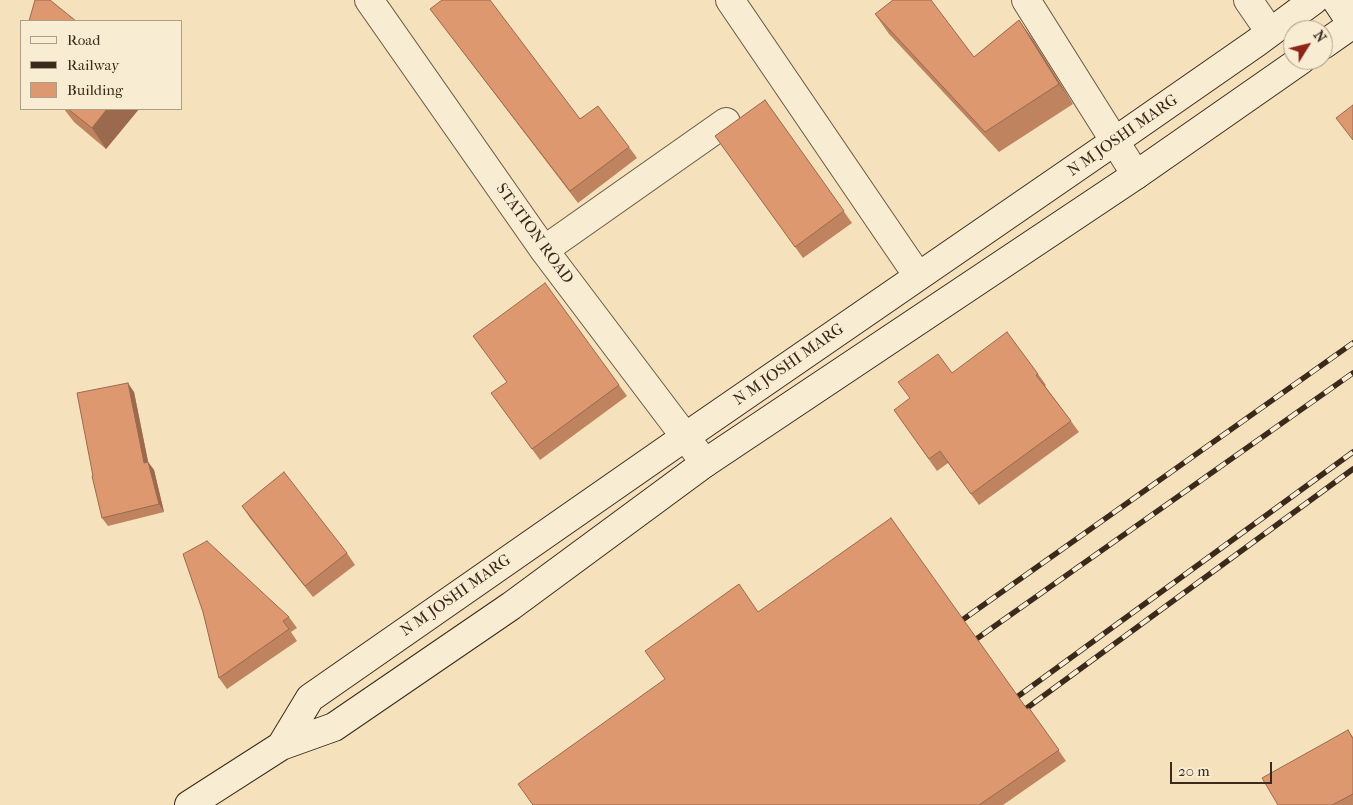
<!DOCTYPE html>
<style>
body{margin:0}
#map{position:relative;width:1353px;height:805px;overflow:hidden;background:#f5e1bb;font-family:"IM FELL French Canon",serif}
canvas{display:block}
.legend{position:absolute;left:20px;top:20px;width:162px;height:90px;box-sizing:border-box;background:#f8ecd3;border:1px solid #ac9e89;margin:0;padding:6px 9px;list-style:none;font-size:15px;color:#3b2a1b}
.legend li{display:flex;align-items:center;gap:10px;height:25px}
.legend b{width:25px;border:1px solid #ac9e89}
.north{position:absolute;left:1283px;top:20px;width:50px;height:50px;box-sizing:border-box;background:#f8ecd3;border:1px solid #ac9e89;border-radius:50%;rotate:54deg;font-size:14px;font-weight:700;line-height:20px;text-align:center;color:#3b2a1b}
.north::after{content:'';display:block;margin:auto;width:18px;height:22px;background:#8f2418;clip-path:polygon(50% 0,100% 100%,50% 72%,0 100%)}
.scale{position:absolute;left:1170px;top:762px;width:102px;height:22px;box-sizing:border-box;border:2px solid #3b2a1b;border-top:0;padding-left:6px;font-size:15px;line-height:18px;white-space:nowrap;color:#3b2a1b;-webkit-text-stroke:4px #f8ecd3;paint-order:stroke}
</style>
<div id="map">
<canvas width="1353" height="805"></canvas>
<ul class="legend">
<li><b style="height:6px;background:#f8ecd3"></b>Road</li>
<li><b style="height:6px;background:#3b2a1b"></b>Railway</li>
<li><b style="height:14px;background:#de9870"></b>Building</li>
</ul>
<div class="north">N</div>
<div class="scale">20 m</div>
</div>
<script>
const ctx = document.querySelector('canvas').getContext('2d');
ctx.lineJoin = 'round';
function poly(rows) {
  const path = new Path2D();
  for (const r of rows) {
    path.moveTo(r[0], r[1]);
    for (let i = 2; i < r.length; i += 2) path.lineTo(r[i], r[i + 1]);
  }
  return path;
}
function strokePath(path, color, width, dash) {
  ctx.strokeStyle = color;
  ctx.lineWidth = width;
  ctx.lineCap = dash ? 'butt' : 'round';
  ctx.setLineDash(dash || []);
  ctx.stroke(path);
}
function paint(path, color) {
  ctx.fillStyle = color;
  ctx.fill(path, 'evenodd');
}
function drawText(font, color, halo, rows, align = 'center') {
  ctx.font = font + ' "IM FELL French Canon",serif';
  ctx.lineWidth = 4;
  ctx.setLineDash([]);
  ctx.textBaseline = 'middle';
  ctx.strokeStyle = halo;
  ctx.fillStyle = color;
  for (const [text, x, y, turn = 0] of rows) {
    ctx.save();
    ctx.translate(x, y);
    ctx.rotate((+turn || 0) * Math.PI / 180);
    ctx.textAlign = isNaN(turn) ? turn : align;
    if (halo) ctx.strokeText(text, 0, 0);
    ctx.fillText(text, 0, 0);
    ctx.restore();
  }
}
const street = poly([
 [369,0,544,250,705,463],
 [730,0,918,276],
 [1026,0,1136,175],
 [1248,0,1270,32],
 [544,250,726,122]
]);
const secondary = poly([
 [1336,0,1352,24],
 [1323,45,1353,24],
 [281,746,310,698,685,437,1115,141,1256,43,1314,0],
 [189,805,281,746,334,727,511,606,705,463,1136,175,1301,60]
]);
const rail = poly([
 [951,628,1353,343],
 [965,647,1353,373],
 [1006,705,1353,452],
 [1016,716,1353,469]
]);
const wall = poly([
 [430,9,580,119,629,147,637,158,578,203],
 [875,14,974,57,1019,20,1033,40,1073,104,999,152,889,34],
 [765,100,852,223,803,258,715,136],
 [64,109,139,109,106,149,74,122],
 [952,373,1038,374,1046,385,1045,386,1079,432,979,505,948,463,937,471,894,410],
 [507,382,619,385,627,396,540,460,499,404],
 [134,392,148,462,154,470,164,512,108,526,102,518,93,476],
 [242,506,347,553,355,565,313,597,250,518],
 [203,612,289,617,297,628,291,632,297,641,227,689,219,678],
 [758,612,1027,709,1029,708,1066,761,1003,805,533,805],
 [1348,730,1353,737,1353,805,1278,805]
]);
const shadedWall = poly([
 [1019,20,1033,40,1073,104,1059,84],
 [107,109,139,109,106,149,92,128],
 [128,383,134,392,150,471,144,463],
 [148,462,154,470,164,512,159,504]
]);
const building = poly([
 [35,0,50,0,76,21,29,21,35,0],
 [442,0,490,0,580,119,598,106,629,147,570,191,430,9,442,0],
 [893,0,931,0,974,57,1019,20,1059,84,985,132,875,14,893,0],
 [765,100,844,211,795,247,715,136,765,100],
 [1353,105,1353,140,1336,118,1353,105],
 [68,109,107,109,92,128,68,109],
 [545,283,619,385,532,449,491,393,507,382,473,336,545,283],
 [1007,332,1038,374,1036,375,1071,421,971,494,940,451,929,459,894,410,910,398,898,382,938,354,952,373,1007,332],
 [128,383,144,463,148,462,159,504,102,518,92,476,93,476,77,393,128,383],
 [284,472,347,553,305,586,242,506,284,472],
 [891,518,1027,709,1029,708,1059,750,979,805,533,805,518,784,665,679,645,651,739,584,758,612,891,518],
 [207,541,289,617,283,621,289,629,219,678,203,612,183,554,207,541],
 [1348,730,1353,739,1353,794,1332,805,1278,805,1262,778,1348,730]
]);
const streetNames = [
 ["N M JOSHI MARG",1123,136,-35],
 ["STATION ROAD",534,234,54],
 ["N M JOSHI MARG",789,365,-35],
 ["N M JOSHI MARG",456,596,-35]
];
strokePath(street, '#6a5843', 30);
strokePath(secondary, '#3b2a1b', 30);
strokePath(street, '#f8ecd3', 28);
strokePath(secondary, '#f8ecd3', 28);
strokePath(rail, '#3b2a1b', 5.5);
strokePath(rail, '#f8ecd3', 4, [11]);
paint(wall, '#bf8360');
paint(shadedWall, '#9b6a4e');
paint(building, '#de9870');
strokePath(building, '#9b6a4e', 1);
drawText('16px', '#3b2a1b', '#f8ecd3', streetNames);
</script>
